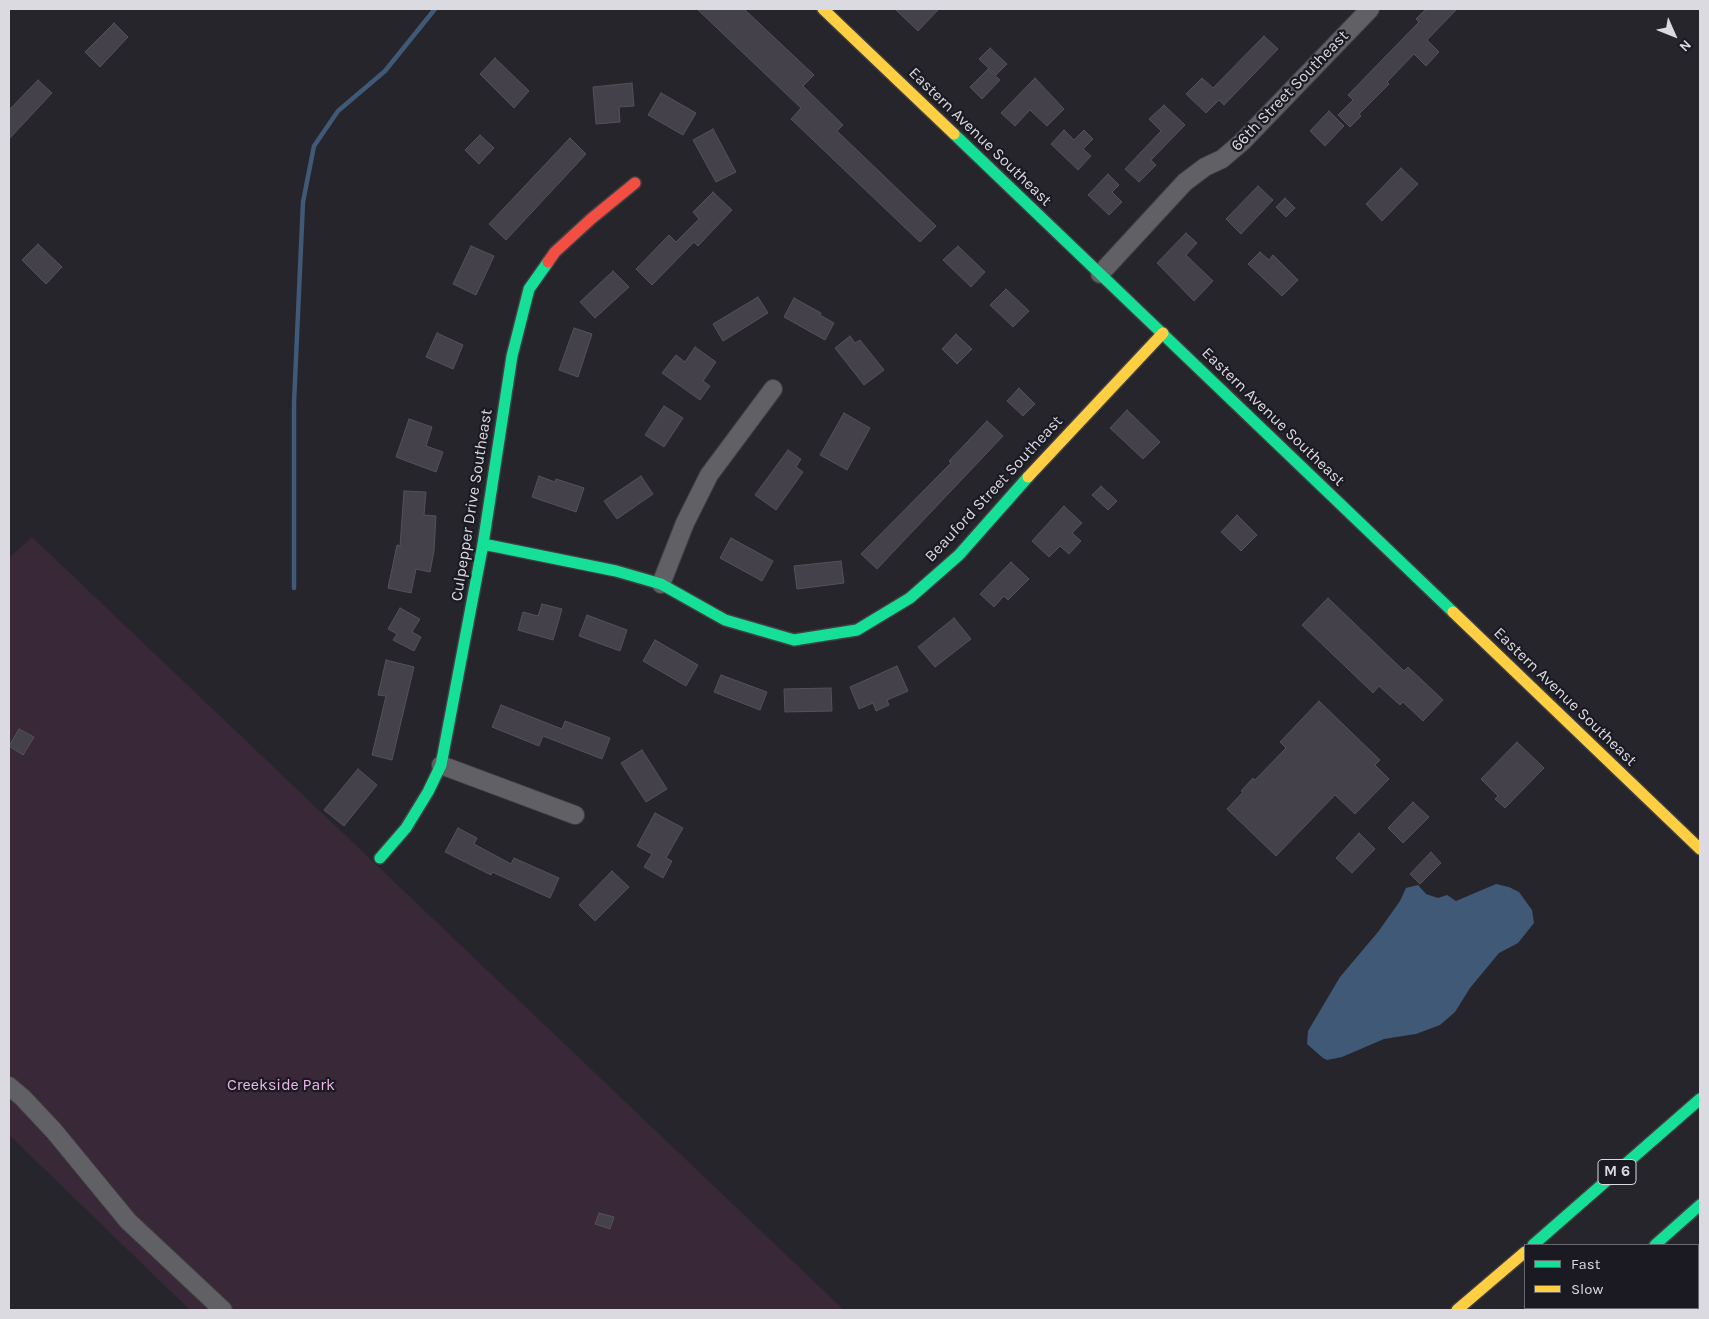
<!DOCTYPE html>
<style>
body{margin:0}
#map{position:relative;width:1709px;height:1319px;overflow:hidden;background:#26252b;font-family:Karla,sans-serif}
canvas{display:block}
.frame{position:absolute;inset:0;border:10px solid #dadae0;pointer-events:none}
.legend{position:absolute;left:1524px;top:1244px;width:175px;height:65px;box-sizing:border-box;background:#1b1a23;border:1px solid #67676f;margin:0;padding:6px 9px;list-style:none;font-size:15px;color:#dadae0}
.legend li{display:flex;align-items:center;gap:10px;height:25px}
.legend b{width:25px;border:1px solid #67676f}
.north{position:absolute;left:1649px;top:10px;width:50px;height:50px;-webkit-text-stroke:4px #1b1a23;paint-order:stroke;rotate:134deg;font-size:14px;font-weight:700;line-height:20px;text-align:center;color:#dadae0}
.north::after{content:'';display:block;margin:auto;width:18px;height:22px;background:#dadae0;clip-path:polygon(50% 0,100% 100%,50% 72%,0 100%)}
</style>
<div id="map">
<canvas width="1709" height="1319"></canvas>
<div class="frame"></div>
<ul class="legend">
<li><b style="height:6px;background:#16e098"></b>Fast</li>
<li><b style="height:6px;background:#ffcf43"></b>Slow</li>
</ul>
<div class="north">N</div>
</div>
<script>
const ctx = document.querySelector('canvas').getContext('2d');
ctx.lineJoin = 'round';
function paint(path, color) {
  ctx.fillStyle = color;
  ctx.fill(path, 'evenodd');
}
function poly(rows) {
  const path = new Path2D();
  for (const r of rows) {
    path.moveTo(r[0], r[1]);
    for (let i = 2; i < r.length; i += 2) path.lineTo(r[i], r[i + 1]);
  }
  return path;
}
function strokePath(path, color, width, dash) {
  ctx.strokeStyle = color;
  ctx.lineWidth = width;
  ctx.lineCap = dash ? 'butt' : 'round';
  ctx.setLineDash(dash || []);
  ctx.stroke(path);
}
function drawText(font, color, halo, rows, align = 'center') {
  ctx.font = font + ' Karla,sans-serif';
  ctx.lineWidth = 4.5;
  ctx.setLineDash([]);
  ctx.textBaseline = 'middle';
  ctx.strokeStyle = halo;
  ctx.fillStyle = color;
  for (const [text, x, y, turn = 0] of rows) {
    ctx.save();
    ctx.translate(x, y);
    ctx.rotate((+turn || 0) * Math.PI / 180);
    ctx.textAlign = isNaN(turn) ? turn : align;
    if (halo) ctx.strokeText(text, 0, 0);
    ctx.fillText(text, 0, 0);
    ctx.restore();
  }
}
const green = poly([
 [32,537,844,1310,190,1310,9,1135,9,558]
]);
const water = poly([
 [1496,884,1509,887,1519,892,1532,910,1534,923,1518,943,1499,953,1470,988,1455,1012,1440,1025,1416,1034,1384,1039,1342,1057,1327,1060,1323,1058,1307,1044,1308,1031,1340,977,1378,932,1400,901,1406,888,1418,885,1426,894,1438,898,1447,895,1456,901]
]);
const stream = poly([
 [294,588,294,403,303,202,314,146,338,111,385,71,435,9]
]);
const building = poly([
 [697,9,744,9,814,75,803,86,843,125,837,131,936,226,920,242,791,119,801,108,697,9],
 [895,9,939,9,918,31,895,9],
 [1426,9,1457,9,1427,40,1439,52,1426,66,1414,54,1387,82,1389,84,1359,114,1361,116,1350,127,1338,115,1353,100,1348,95,1419,22,1416,19,1426,9],
 [114,23,128,37,100,67,85,52,114,23],
 [1264,36,1278,49,1224,105,1219,100,1206,113,1186,94,1202,78,1213,88,1264,36],
 [990,48,1007,64,996,75,979,59,990,48],
 [495,58,529,91,514,108,480,74,495,58],
 [988,69,1000,80,982,99,970,87,988,69],
 [1035,78,1064,109,1047,126,1030,110,1015,126,1001,113,1035,78],
 [38,80,52,93,9,139,9,110,38,80],
 [632,83,634,106,619,107,620,122,596,124,593,87,632,83],
 [661,93,696,113,683,135,648,115,661,93],
 [1164,105,1185,125,1151,160,1156,165,1139,182,1125,169,1161,131,1149,119,1164,105],
 [1329,111,1344,126,1325,146,1310,131,1329,111],
 [713,129,736,172,716,182,693,140,713,129],
 [1064,130,1074,140,1084,130,1093,139,1083,149,1091,156,1078,170,1051,144,1064,130],
 [480,135,494,148,479,164,465,150,480,135],
 [570,138,586,154,506,240,489,224,570,138],
 [1401,168,1418,184,1382,221,1366,204,1401,168],
 [1108,174,1119,185,1112,192,1122,202,1109,215,1088,195,1108,174],
 [1258,186,1273,200,1241,234,1226,219,1258,186],
 [713,192,732,210,698,246,694,242,652,285,636,269,669,235,676,242,699,219,693,212,713,192],
 [1285,198,1295,208,1286,217,1276,207,1285,198],
 [1186,233,1197,243,1186,255,1213,281,1194,301,1157,263,1186,233],
 [38,244,62,267,46,284,22,260,38,244],
 [471,246,494,256,476,295,453,284,471,246],
 [958,246,985,272,971,287,943,260,958,246],
 [1260,252,1269,260,1273,255,1298,280,1282,296,1248,264,1260,252],
 [613,271,629,287,595,318,580,302,613,271],
 [1006,289,1029,311,1013,327,990,305,1006,289],
 [758,297,768,313,723,341,713,324,758,297],
 [794,298,821,313,820,315,834,323,825,340,784,317,794,298],
 [574,328,592,334,578,377,559,370,574,328],
 [437,333,463,345,453,369,426,357,437,333],
 [956,334,972,349,957,364,942,349,956,334],
 [850,336,855,343,860,340,884,370,864,385,835,348,850,336],
 [695,347,716,362,703,381,710,386,700,400,662,373,676,355,685,362,695,347],
 [1019,388,1035,404,1023,416,1007,401,1019,388],
 [664,406,683,418,664,447,645,435,664,406],
 [1127,410,1160,442,1143,459,1110,428,1127,410],
 [844,413,870,428,847,470,820,455,844,413],
 [409,419,432,427,426,446,443,452,436,472,396,457,409,419],
 [987,421,1003,436,877,569,861,554,951,463,949,461,987,421],
 [788,450,801,459,796,467,803,472,776,510,755,495,788,450],
 [539,476,555,482,556,479,584,488,576,512,532,497,539,476],
 [641,476,653,494,617,519,604,501,641,476],
 [1101,486,1117,501,1108,510,1092,495,1101,486],
 [404,491,426,492,424,515,436,516,434,551,430,572,416,569,411,593,388,588,397,545,400,546,404,491],
 [1064,506,1082,523,1072,533,1081,541,1069,554,1060,546,1049,557,1032,541,1064,506],
 [1237,515,1257,535,1241,551,1221,532,1237,515],
 [731,538,773,561,762,581,720,558,731,538],
 [841,561,844,583,797,589,794,566,841,561],
 [1011,562,1029,579,1008,600,1004,596,994,607,980,594,1011,562],
 [1328,598,1404,671,1408,667,1443,700,1423,721,1403,702,1400,705,1379,686,1373,693,1302,625,1328,598],
 [542,604,562,609,553,640,518,630,523,612,538,616,542,604],
 [400,608,420,619,412,632,421,637,414,651,393,640,397,634,388,629,400,608],
 [587,615,627,630,620,651,579,636,587,615],
 [954,618,971,639,935,667,918,647,954,618],
 [655,640,698,665,686,686,643,661,655,640],
 [386,660,414,667,392,760,372,755,386,696,378,695,386,660],
 [897,666,908,691,887,700,889,705,876,711,873,703,859,709,850,687,897,666],
 [721,675,767,692,760,710,714,692,721,675],
 [831,688,832,711,785,712,784,689,831,688],
 [1319,701,1380,760,1375,765,1389,779,1355,814,1335,795,1276,856,1227,809,1243,792,1241,791,1253,778,1255,780,1286,748,1280,742,1319,701],
 [501,705,562,729,565,721,610,738,602,759,543,736,539,746,492,727,501,705],
 [19,729,34,737,23,755,9,746,19,729],
 [1517,742,1544,768,1505,808,1495,799,1498,796,1481,779,1517,742],
 [642,750,667,789,646,802,621,763,642,750],
 [358,769,377,785,344,826,324,810,358,769],
 [1413,802,1429,817,1403,843,1388,828,1413,802],
 [655,813,683,828,666,858,672,861,663,878,644,867,652,854,637,846,655,813],
 [458,828,477,838,474,844,511,864,514,858,559,878,550,898,492,872,491,875,445,852,458,828],
 [1359,833,1375,849,1352,873,1336,858,1359,833],
 [1431,852,1441,863,1420,884,1410,874,1431,852],
 [612,871,629,887,595,921,579,905,612,871],
 [599,1213,614,1217,610,1229,595,1224,599,1213]
]);
const street = poly([
 [1100,274,1185,182,1205,167,1222,159,1242,142,1370,9],
 [661,584,685,523,709,475,773,389],
 [441,765,575,815],
 [9,1086,23,1098,54,1131,128,1221,223,1310]
]);
const fast = poly([
 [954,134,1453,612],
 [483,544,616,571,661,584,725,620,794,640,857,630,910,598,959,555,1028,477],
 [380,858,406,828,428,792,441,765,483,544,512,356,529,289,548,262],
 [1533,1245,1700,1099],
 [1655,1245,1700,1205]
]);
const slow = poly([
 [823,9,954,134],
 [1028,477,1163,333],
 [1453,612,1700,849],
 [1457,1310,1525,1252],
 [1581,1310,1584,1308]
]);
const jam = poly([
 [548,262,555,252,591,219,635,183]
]);
const shields = [
 [1617,1172,38]
];
const shieldNames = [
 ["M 6",1617,1172]
];
const streetNames = [
 ["66th Street Southeast",1290,91,-46],
 ["Eastern Avenue Southeast",980,137,44],
 ["Eastern Avenue Southeast",1273,417,44],
 ["Beauford Street Southeast",994,489,-47],
 ["Culpepper Drive Southeast",472,505,-81],
 ["Eastern Avenue Southeast",1565,697,44]
];
const parkNames = [
 ["Creekside Park",281,1085]
];
paint(green, '#392838');
paint(water, '#3f5977');
strokePath(stream, '#3f5977', 4.5);
paint(building, '#45414b');
strokePath(building, '#535256', 1);
strokePath(street, '#404044', 20);
strokePath(fast, '#404044', 14);
strokePath(slow, '#404044', 14);
strokePath(jam, '#404044', 14);
strokePath(street, '#616064', 18);
strokePath(fast, '#16e098', 11);
strokePath(slow, '#ffcf43', 11);
strokePath(jam, '#f24e42', 11);
for (const [x, y, w] of shields) {
  const box = new Path2D();
  box.roundRect(x - w / 2, y - 12.5, w, 25, 4);
  ctx.fillStyle = '#1b1a23';
  ctx.fill(box);
  strokePath(box, '#dadae0', 1);
}
drawText('bold 15px', '#dadae0', null, shieldNames);
drawText('16px', '#dadae0', '#1b1a23', streetNames);
drawText('16px', '#eeb6e9', '#1b1a23', parkNames);
</script>
